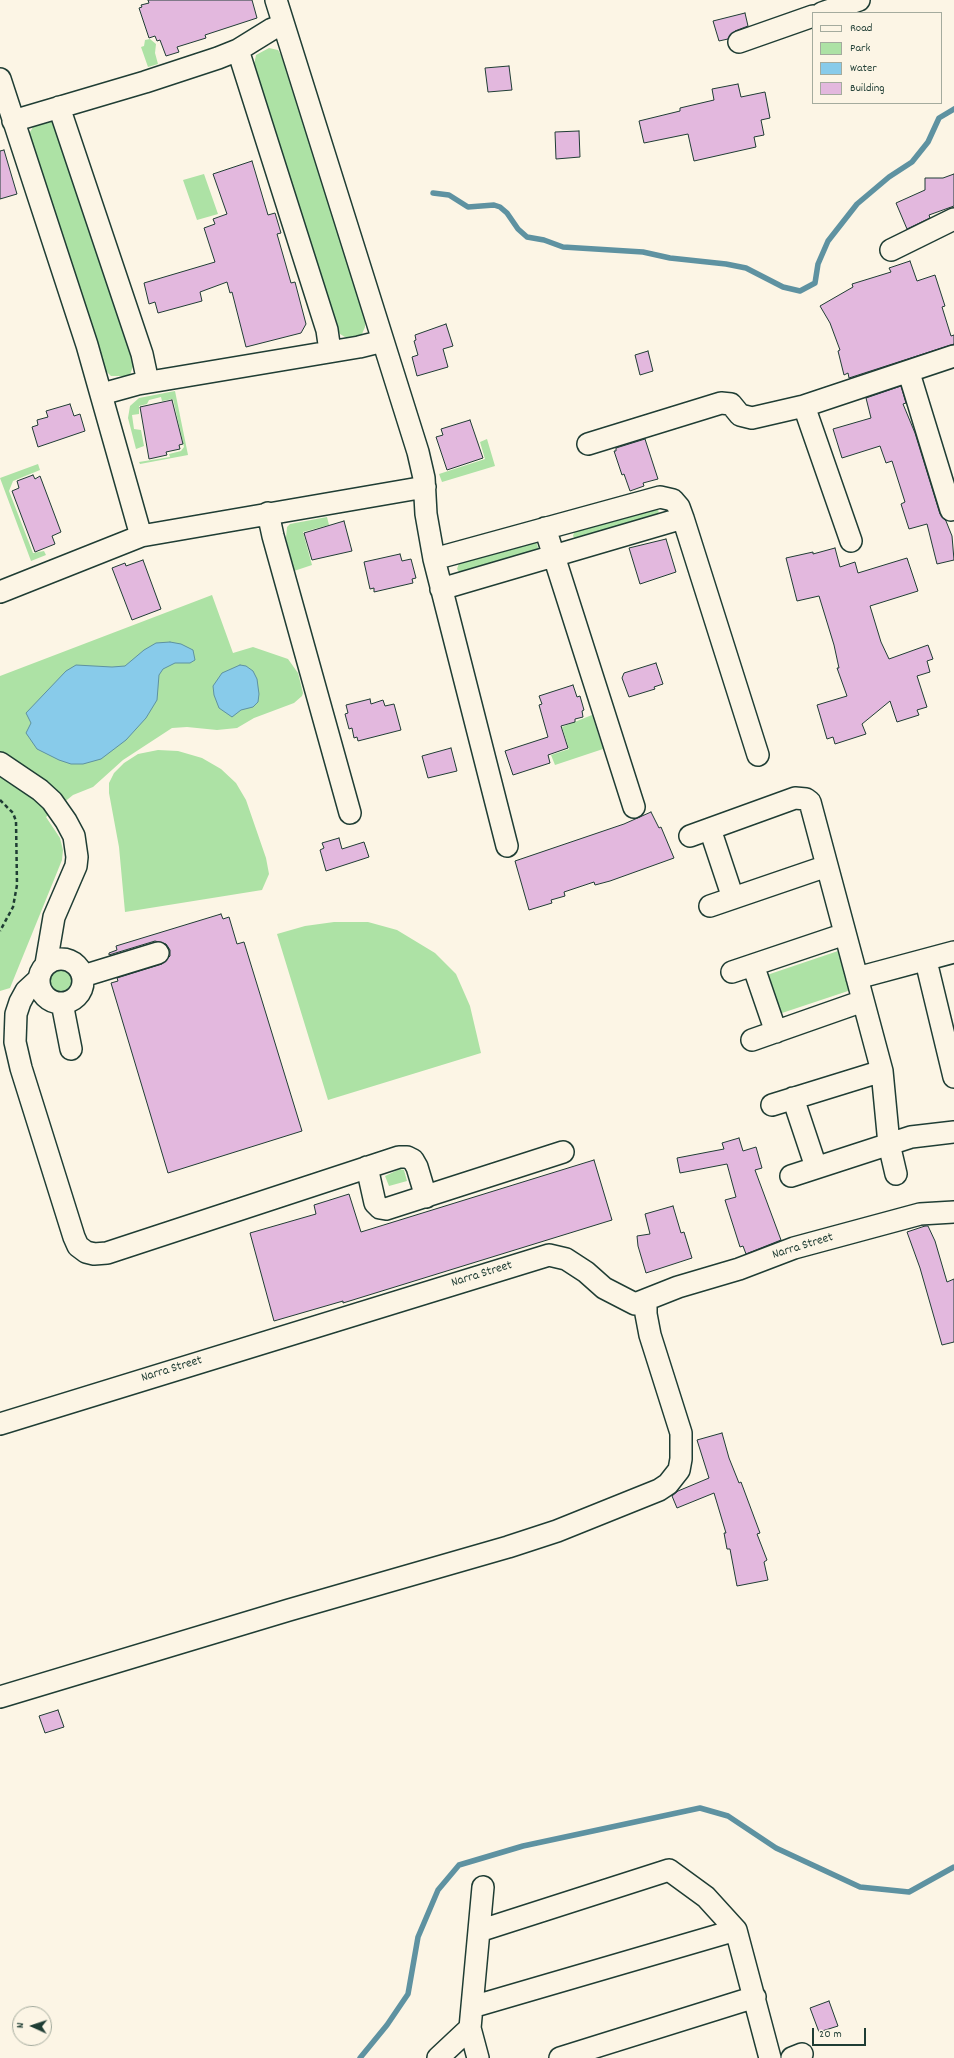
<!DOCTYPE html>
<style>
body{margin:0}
#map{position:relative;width:954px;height:2058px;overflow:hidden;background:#fcf5e5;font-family:Dekko,sans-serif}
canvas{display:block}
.legend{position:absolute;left:812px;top:12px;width:130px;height:92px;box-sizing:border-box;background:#fcf5e5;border:1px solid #a4ab9e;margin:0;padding:5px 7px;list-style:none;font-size:12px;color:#1f3d34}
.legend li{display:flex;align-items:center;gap:8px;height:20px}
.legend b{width:20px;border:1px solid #a4ab9e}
.north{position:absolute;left:12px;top:2006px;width:40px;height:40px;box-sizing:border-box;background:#fcf5e5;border:1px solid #a4ab9e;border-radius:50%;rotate:273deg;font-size:11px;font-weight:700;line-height:16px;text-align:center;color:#1f3d34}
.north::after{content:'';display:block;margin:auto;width:14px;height:18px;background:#1f3d34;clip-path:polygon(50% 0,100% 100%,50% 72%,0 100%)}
.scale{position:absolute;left:812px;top:2028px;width:54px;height:18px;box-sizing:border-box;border:2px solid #1f3d34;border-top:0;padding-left:5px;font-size:12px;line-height:14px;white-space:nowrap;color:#1f3d34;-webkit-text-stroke:3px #fcf5e5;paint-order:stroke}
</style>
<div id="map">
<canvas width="954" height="2058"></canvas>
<ul class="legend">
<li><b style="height:5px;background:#fcf5e5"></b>Road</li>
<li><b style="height:11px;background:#ade2a5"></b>Park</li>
<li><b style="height:11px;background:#88cbea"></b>Water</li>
<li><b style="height:11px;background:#e3b8de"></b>Building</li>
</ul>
<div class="north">N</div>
<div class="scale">20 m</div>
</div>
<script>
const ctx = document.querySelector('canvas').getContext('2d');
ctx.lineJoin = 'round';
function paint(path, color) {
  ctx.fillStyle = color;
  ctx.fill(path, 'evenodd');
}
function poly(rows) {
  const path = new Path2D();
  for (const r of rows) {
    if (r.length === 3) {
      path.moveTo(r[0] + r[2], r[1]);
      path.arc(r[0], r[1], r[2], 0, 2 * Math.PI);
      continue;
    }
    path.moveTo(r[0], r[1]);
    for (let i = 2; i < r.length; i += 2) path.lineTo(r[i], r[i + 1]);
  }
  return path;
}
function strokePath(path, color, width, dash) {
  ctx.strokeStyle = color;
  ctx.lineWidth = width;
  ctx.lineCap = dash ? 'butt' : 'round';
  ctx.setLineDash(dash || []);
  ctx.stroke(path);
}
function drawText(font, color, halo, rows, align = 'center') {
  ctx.font = font + ' Dekko,sans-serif';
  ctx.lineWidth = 3;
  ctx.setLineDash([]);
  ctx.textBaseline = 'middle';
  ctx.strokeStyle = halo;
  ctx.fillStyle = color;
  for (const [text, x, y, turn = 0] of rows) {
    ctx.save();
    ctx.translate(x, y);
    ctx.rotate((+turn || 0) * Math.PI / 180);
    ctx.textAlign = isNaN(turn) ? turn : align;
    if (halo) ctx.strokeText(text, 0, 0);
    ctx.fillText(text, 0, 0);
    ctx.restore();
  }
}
const green = poly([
 [150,39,156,44,155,53,158,64,148,67,141,47,144,46,145,40],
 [269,48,278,50,281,55,365,319,365,327,362,334,358,337,345,337,340,334,335,326,254,65,256,55],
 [47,121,52,122,55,126,134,363,130,375,127,376,111,376,104,369,30,137,30,132,33,127,39,123],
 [204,174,218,214,197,220,183,180],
 [175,391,188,455,140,464,139,462,170,457,169,454,181,451,184,447,173,399,162,401,161,397,149,400,147,404,139,406,139,414,132,415,134,429,141,430,144,446,136,449,128,418,130,406,139,398],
 [487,439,495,466,442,482,439,474,485,459,480,442],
 [38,464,40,470,13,481,9,491,33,553,44,551,46,555,31,561,0,478],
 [658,508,659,515,576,540,573,536,575,529],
 [327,517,329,525,303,532,312,565,294,571,286,538,287,527,290,524],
 [536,542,539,550,460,573,457,569,459,563],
 [212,595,233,653,253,647,288,659,298,673,303,693,302,696,294,703,254,718,237,728,217,730,187,727,172,728,123,760,93,787,73,795,46,817,60,838,63,850,62,860,10,988,0,991,0,676],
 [592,715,603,749,555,765,551,755,569,749,562,727],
 [158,750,178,751,202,758,221,769,236,783,246,800,266,858,269,874,262,890,125,912,119,847,109,793,109,783,114,773,124,763,138,754],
 [334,922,368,922,397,930,435,953,456,974,470,1006,481,1053,328,1100,277,934,305,926],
 [838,951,851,990,776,1015,764,976],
 [61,980,11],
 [400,1169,404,1170,407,1181,389,1186,385,1176]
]);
const water = poly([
 [170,642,181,644,193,650,195,660,190,663,175,663,163,669,159,675,157,700,146,718,126,740,101,759,83,764,71,764,59,760,37,749,26,733,31,723,26,713,66,671,76,665,112,667,125,666,144,650,156,643,170,642],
 [240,665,246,666,253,671,257,679,259,694,258,702,253,707,241,710,232,717,219,708,214,695,213,686,222,673,240,665]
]);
const stream = poly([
 [433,193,449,195,468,207,494,205,500,207,507,213,518,229,527,237,544,240,563,247,643,252,670,258,726,264,746,268,783,287,800,291,815,283,818,264,828,241,857,204,889,177,912,162,928,142,939,118,954,109],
 [360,2058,387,2025,408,1994,418,1937,438,1890,459,1865,523,1846,700,1808,728,1816,776,1848,860,1887,909,1892,954,1867]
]);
const building = poly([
 [148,0,252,0,257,18,205,35,206,38,177,47,179,52,166,56,160,40,157,41,155,36,149,38,139,8,142,7,141,5,149,3,148,0],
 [745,13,748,26,735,31,728,39,719,41,713,21,745,13],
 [509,66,512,90,488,92,485,68,509,66],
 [738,84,741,97,765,92,770,118,761,120,764,135,754,137,756,147,694,161,688,134,644,143,639,121,680,111,680,108,714,100,712,89,738,84],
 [579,131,580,157,556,159,555,132,579,131],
 [4,150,17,194,0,199,0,151,4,150],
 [252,161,268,215,275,213,281,233,277,234,291,283,295,282,306,324,301,333,246,347,232,292,230,293,227,282,200,292,202,301,158,313,155,302,149,304,144,283,215,262,204,228,215,224,213,219,227,214,213,174,252,161],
 [954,174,954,206,929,215,930,218,907,229,896,203,925,190,925,178,943,178,954,174],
 [910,261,917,281,935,275,945,306,942,307,951,336,954,335,954,344,849,378,848,373,844,375,838,351,840,350,830,323,820,306,853,287,852,284,891,272,889,268,910,261],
 [446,324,453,346,443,349,448,367,417,376,412,357,418,355,414,341,416,340,415,335,446,324],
 [648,351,653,371,640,375,635,355,648,351],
 [901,386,906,403,903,404,915,433,940,514,946,521,952,536,954,560,937,564,927,524,909,529,901,504,905,502,892,461,886,463,880,446,842,458,833,429,871,418,866,398,901,386],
 [172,400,183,444,179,445,180,449,166,452,167,455,149,459,140,407,172,400],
 [70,404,74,416,80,414,85,431,38,447,32,427,38,425,37,420,48,417,46,411,70,404],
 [470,420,483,458,447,470,436,437,443,435,441,429,470,420],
 [645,439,658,479,643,483,644,486,630,491,624,474,622,475,614,451,616,451,616,448,645,439],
 [33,475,35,479,40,476,61,532,52,536,55,544,35,552,12,491,19,488,17,481,33,475],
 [344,521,352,551,312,560,304,533,344,521],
 [666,539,676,572,640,584,629,548,666,539],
 [835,548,840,567,855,562,858,573,907,558,918,591,870,606,881,642,889,659,928,645,933,659,927,661,930,672,917,676,927,707,917,710,919,715,897,722,890,701,862,724,866,734,835,744,833,737,827,739,817,705,847,696,837,668,839,668,834,645,819,596,797,601,786,558,813,552,813,554,835,548],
 [400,554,402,561,411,559,416,578,412,579,413,583,374,592,374,588,370,589,364,562,400,554],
 [143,560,161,609,132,620,112,568,125,563,126,566,143,560],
 [656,663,663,684,654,687,655,689,629,697,622,678,624,673,656,663],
 [573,685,577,697,580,696,584,710,582,711,583,717,575,719,575,722,561,726,568,748,548,755,550,763,513,775,505,751,548,737,539,705,542,704,539,696,573,685],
 [370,699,371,704,383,700,385,706,394,704,401,730,358,741,357,737,354,738,352,728,349,729,345,714,348,713,346,705,370,699],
 [451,748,457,771,428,778,422,756,451,748],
 [651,812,659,828,661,827,674,858,610,881,595,885,594,882,564,892,565,896,551,900,552,903,529,910,515,861,624,824,651,812],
 [339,838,342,849,364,842,369,857,326,871,320,850,324,848,322,843,339,838],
 [221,914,223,919,229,917,237,944,244,942,302,1131,168,1173,111,983,118,981,117,978,162,964,170,956,170,950,166,944,155,941,109,955,109,953,117,950,116,946,221,914],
 [739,1138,743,1151,756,1147,762,1168,755,1170,781,1240,746,1254,743,1246,740,1247,725,1200,736,1197,727,1164,680,1173,677,1158,724,1149,722,1143,739,1138],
 [594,1160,612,1220,343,1303,343,1301,274,1321,250,1233,316,1214,314,1205,349,1194,361,1232,594,1160],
 [673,1206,681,1233,684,1232,692,1258,646,1273,638,1246,637,1236,650,1234,645,1214,673,1206],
 [925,1226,928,1226,935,1241,947,1282,954,1279,954,1342,942,1345,920,1268,907,1232,925,1226],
 [722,1433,729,1458,739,1483,741,1482,760,1533,757,1534,767,1560,764,1562,768,1580,737,1586,730,1549,727,1549,724,1533,726,1533,714,1493,677,1508,672,1496,678,1491,709,1478,697,1440,722,1433],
 [58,1710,64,1727,45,1733,39,1716,58,1710],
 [829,2001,838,2026,819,2032,810,2008,829,2001]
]);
const path = poly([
 [0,800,13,813,16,821,17,885,13,907,0,931]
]);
const minor = poly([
 [276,0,418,452,424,478,426,514,434,559,507,846],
 [822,13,859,0],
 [739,42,813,16],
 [238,50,327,330,330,351],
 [0,79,87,345,141,536,425,487],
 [59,107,142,354,148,382],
 [13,121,145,82,218,58,238,50,272,29,283,25],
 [891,250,954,219],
 [909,373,951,510],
 [102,394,138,384,359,347,383,341],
 [804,406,851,541],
 [588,444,721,403,731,404,740,415,752,418,804,406,954,356],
 [268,513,273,536,350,813],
 [545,528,634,807],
 [434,559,660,497,673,500,679,507,683,518,758,755],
 [441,589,683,518],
 [0,592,141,536],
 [0,763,40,790,52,801,66,821,74,836,77,857,76,866,54,917,46,964],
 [710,829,733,898],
 [690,836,795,798,806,799,810,802,882,1071,889,1144,896,1174],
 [710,906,827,866],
 [61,981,22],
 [926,961,954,1077],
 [753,965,776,1032],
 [732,972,845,934],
 [83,976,158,953],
 [857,978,954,952],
 [39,979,26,991,20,1002,16,1014,15,1042,21,1068,74,1237,78,1246,86,1252,94,1254,107,1253,399,1157,407,1157,413,1160,417,1167,426,1197],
 [62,1003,71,1049],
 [752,1040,863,1001],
 [793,1098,816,1167],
 [772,1105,882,1071],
 [367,1167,375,1203,380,1208,386,1209,563,1152],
 [791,1176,911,1137,954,1132],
 [0,1424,549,1255,566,1259,586,1272,604,1288,635,1304,678,1287,739,1269,794,1248,920,1214,954,1212],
 [0,1697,289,1610,508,1547,557,1531,659,1490,668,1484,679,1470,681,1459,681,1433,650,1335,646,1314,646,1300],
 [479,1931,669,1870,706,1897,736,1930,770,2058],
 [472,2007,736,1930],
 [470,2028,478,2058],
 [438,2058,470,2028,483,1887],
 [560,2058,755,1997],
 [792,2058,802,2054]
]);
const streetNames = [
 ["Narra Street",803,1247,-17],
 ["Narra Street",482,1275,-17],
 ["Narra Street",172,1370,-17]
];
paint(green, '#ade2a5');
paint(water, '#88cbea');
strokePath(water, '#5e92a1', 1);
strokePath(stream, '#5e92a1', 5.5);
paint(building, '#e3b8de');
strokePath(building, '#1f3d34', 1);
strokePath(minor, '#1f3d34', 24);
strokePath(path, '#1f3d34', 2.5, [4, 3]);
strokePath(minor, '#fcf5e5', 21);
drawText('13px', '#1f3d34', '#fcf5e5', streetNames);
</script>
